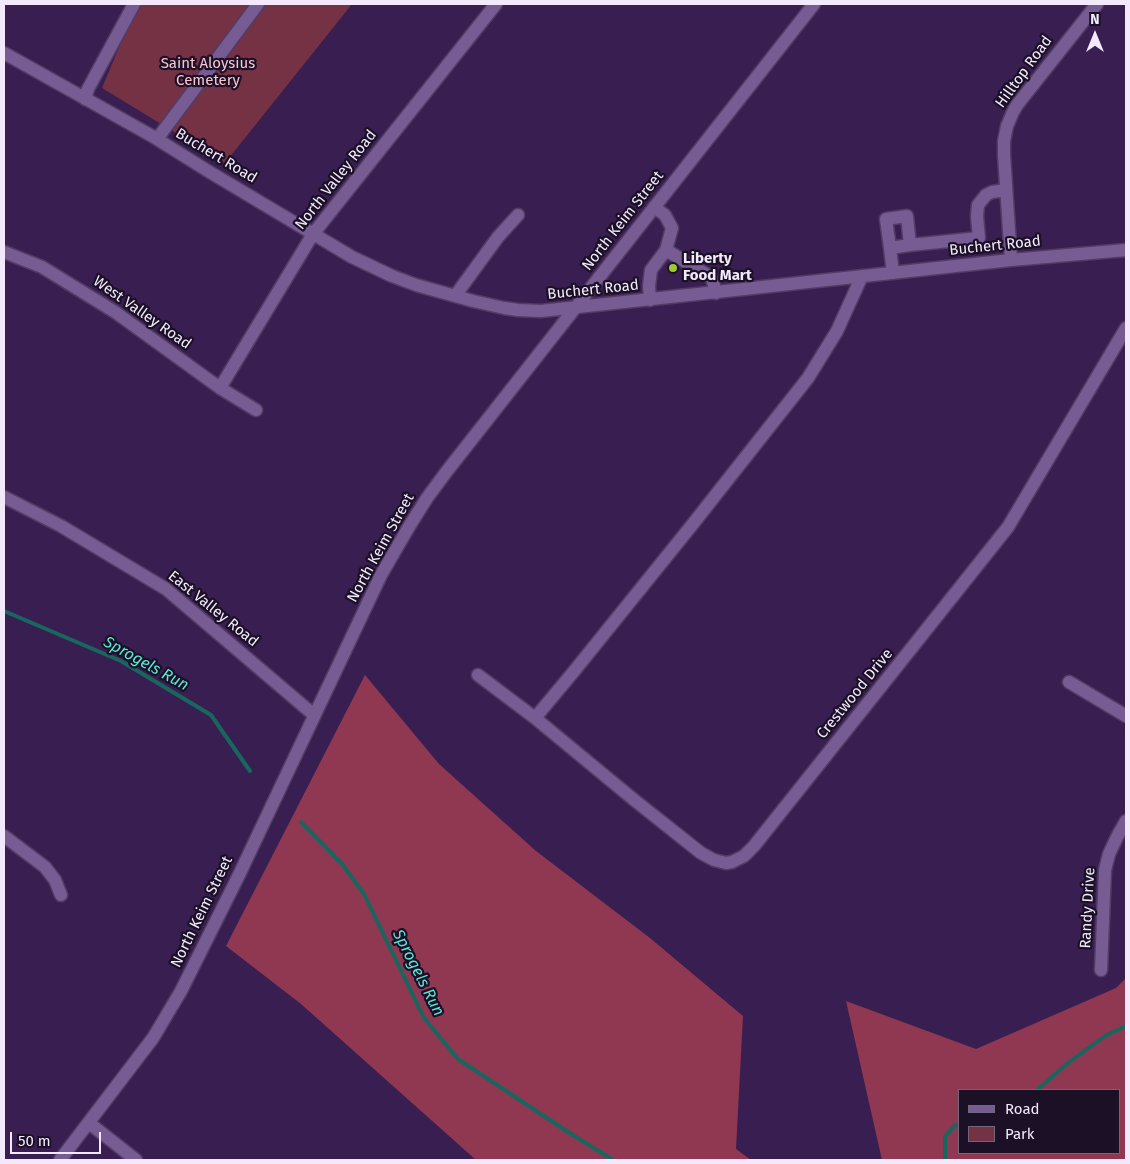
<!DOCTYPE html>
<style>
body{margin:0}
#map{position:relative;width:1130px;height:1164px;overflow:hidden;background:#391f51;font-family:"Fira Sans",sans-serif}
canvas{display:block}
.frame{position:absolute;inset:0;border:5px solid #f2e9fd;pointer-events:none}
.legend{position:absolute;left:958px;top:1089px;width:162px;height:65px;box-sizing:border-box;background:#1b1026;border:1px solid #71677c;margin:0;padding:6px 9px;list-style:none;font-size:15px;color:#f2e9fd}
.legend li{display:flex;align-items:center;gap:10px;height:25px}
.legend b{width:25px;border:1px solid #71677c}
.north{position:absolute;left:1070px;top:10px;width:50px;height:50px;-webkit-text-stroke:4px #1b1026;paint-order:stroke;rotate:0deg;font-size:14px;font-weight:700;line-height:20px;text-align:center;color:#f2e9fd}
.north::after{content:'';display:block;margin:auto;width:18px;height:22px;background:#f2e9fd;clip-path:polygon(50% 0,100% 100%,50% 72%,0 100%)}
.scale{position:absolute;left:10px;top:1132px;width:91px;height:22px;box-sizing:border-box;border:2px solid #f2e9fd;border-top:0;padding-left:6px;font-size:15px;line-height:18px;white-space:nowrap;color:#f2e9fd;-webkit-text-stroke:4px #1b1026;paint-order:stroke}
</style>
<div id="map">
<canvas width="1130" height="1164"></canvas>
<div class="frame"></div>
<ul class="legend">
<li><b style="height:6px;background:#775c94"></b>Road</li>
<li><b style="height:14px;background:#743244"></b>Park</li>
</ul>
<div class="north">N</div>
<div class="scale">50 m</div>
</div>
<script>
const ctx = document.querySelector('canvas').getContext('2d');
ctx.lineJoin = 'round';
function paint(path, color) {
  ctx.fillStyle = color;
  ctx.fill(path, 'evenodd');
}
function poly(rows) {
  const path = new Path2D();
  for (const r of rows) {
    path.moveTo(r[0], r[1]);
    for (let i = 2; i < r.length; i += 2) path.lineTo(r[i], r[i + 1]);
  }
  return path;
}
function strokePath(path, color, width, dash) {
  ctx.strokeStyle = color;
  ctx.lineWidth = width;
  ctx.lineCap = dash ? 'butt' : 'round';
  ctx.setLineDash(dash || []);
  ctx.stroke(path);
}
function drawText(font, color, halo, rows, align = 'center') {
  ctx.font = font + ' "Fira Sans",sans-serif';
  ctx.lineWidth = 4.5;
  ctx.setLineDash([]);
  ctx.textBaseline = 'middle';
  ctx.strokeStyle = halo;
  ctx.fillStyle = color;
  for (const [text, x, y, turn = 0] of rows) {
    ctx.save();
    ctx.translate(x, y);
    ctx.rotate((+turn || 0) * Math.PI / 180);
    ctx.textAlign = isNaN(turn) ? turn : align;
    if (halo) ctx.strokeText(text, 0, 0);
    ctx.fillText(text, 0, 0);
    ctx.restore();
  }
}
const green = poly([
 [137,4,352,4,225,163,102,88]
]);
const forest = poly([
 [365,675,439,764,536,851,650,938,743,1016,736,1149,751,1160,476,1160,301,1004,226,946],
 [1126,978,1126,1160,882,1160,846,1001,976,1049,1116,988],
 [959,1090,1119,1090,1119,1153,959,1153]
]);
const stream = poly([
 [4,611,121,661,211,715,250,771],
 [301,822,342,864,364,894,424,1018,458,1059,568,1132,613,1160],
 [1037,1090,1068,1063,1105,1036,1126,1026],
 [945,1160,945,1137,955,1125,959,1125]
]);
const minor = poly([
 [4,53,152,136,208,171,352,257,392,276,416,285,473,301,504,308,518,310,541,311,1011,260,1126,250],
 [85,99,88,89,134,4],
 [157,139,258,4],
 [654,207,665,215,672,228,666,250,712,278,716,293],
 [910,245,890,248,886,219,907,216,910,245,979,238,977,216,978,205,986,195,992,192,1006,190],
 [890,248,893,273],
 [4,252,42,267,115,312,220,388,256,410],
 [1011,260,1004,155,1004,141,1007,126,1013,112,1017,105,1097,4],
 [455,296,498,237,518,215],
 [650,300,649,286,651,270,666,250],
 [220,388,313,234,496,4],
 [4,497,61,526,166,589,314,715],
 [478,675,535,718,633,799,701,853,714,860,726,863,732,862,744,856,754,846,1008,527,1126,328],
 [1069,682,1126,716],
 [535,718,575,670,692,525,808,378,837,331,862,276],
 [4,836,45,867,55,880,61,895],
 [1101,970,1105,870,1109,854,1117,837,1126,821],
 [89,1123,136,1160],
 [60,1160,153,1038,181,991,239,875,381,575,410,525,427,498,447,471,814,4]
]);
const markers = [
 [673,268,5,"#9dca30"]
];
const parkNames = [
 ["Saint Aloysius",208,64],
 ["Cemetery",208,81]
];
const streetNames = [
 ["Hilltop Road",1024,72,-54],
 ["Buchert Road",216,156,31],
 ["North Valley Road",336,180,-52],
 ["North Keim Street",623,221,-52],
 ["Buchert Road",995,246,-6],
 ["Buchert Road",593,290,-6],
 ["West Valley Road",142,313,35],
 ["North Keim Street",381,548,-61],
 ["East Valley Road",213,609,39],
 ["Crestwood Drive",855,694,-51],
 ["Randy Drive",1088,908,-87],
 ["North Keim Street",202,912,-64]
];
const poiNames = [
 ["Liberty",683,259],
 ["Food Mart",683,276]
];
const waterNames = [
 ["Sprogels Run",146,664,29],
 ["Sprogels Run",418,973,63]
];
paint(green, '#743244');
paint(forest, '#903751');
strokePath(stream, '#18675f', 4);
strokePath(minor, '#523c66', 15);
strokePath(minor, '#775c94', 12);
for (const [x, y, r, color] of markers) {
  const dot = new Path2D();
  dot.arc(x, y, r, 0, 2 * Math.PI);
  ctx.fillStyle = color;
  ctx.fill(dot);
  strokePath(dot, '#1b1026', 2);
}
drawText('15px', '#f9c4ce', '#1b1026', parkNames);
drawText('15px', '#f2e9fd', '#1b1026', streetNames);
drawText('bold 15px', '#f2e9fd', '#1b1026', poiNames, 'left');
drawText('italic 16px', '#5ae6d7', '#1b1026', waterNames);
</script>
